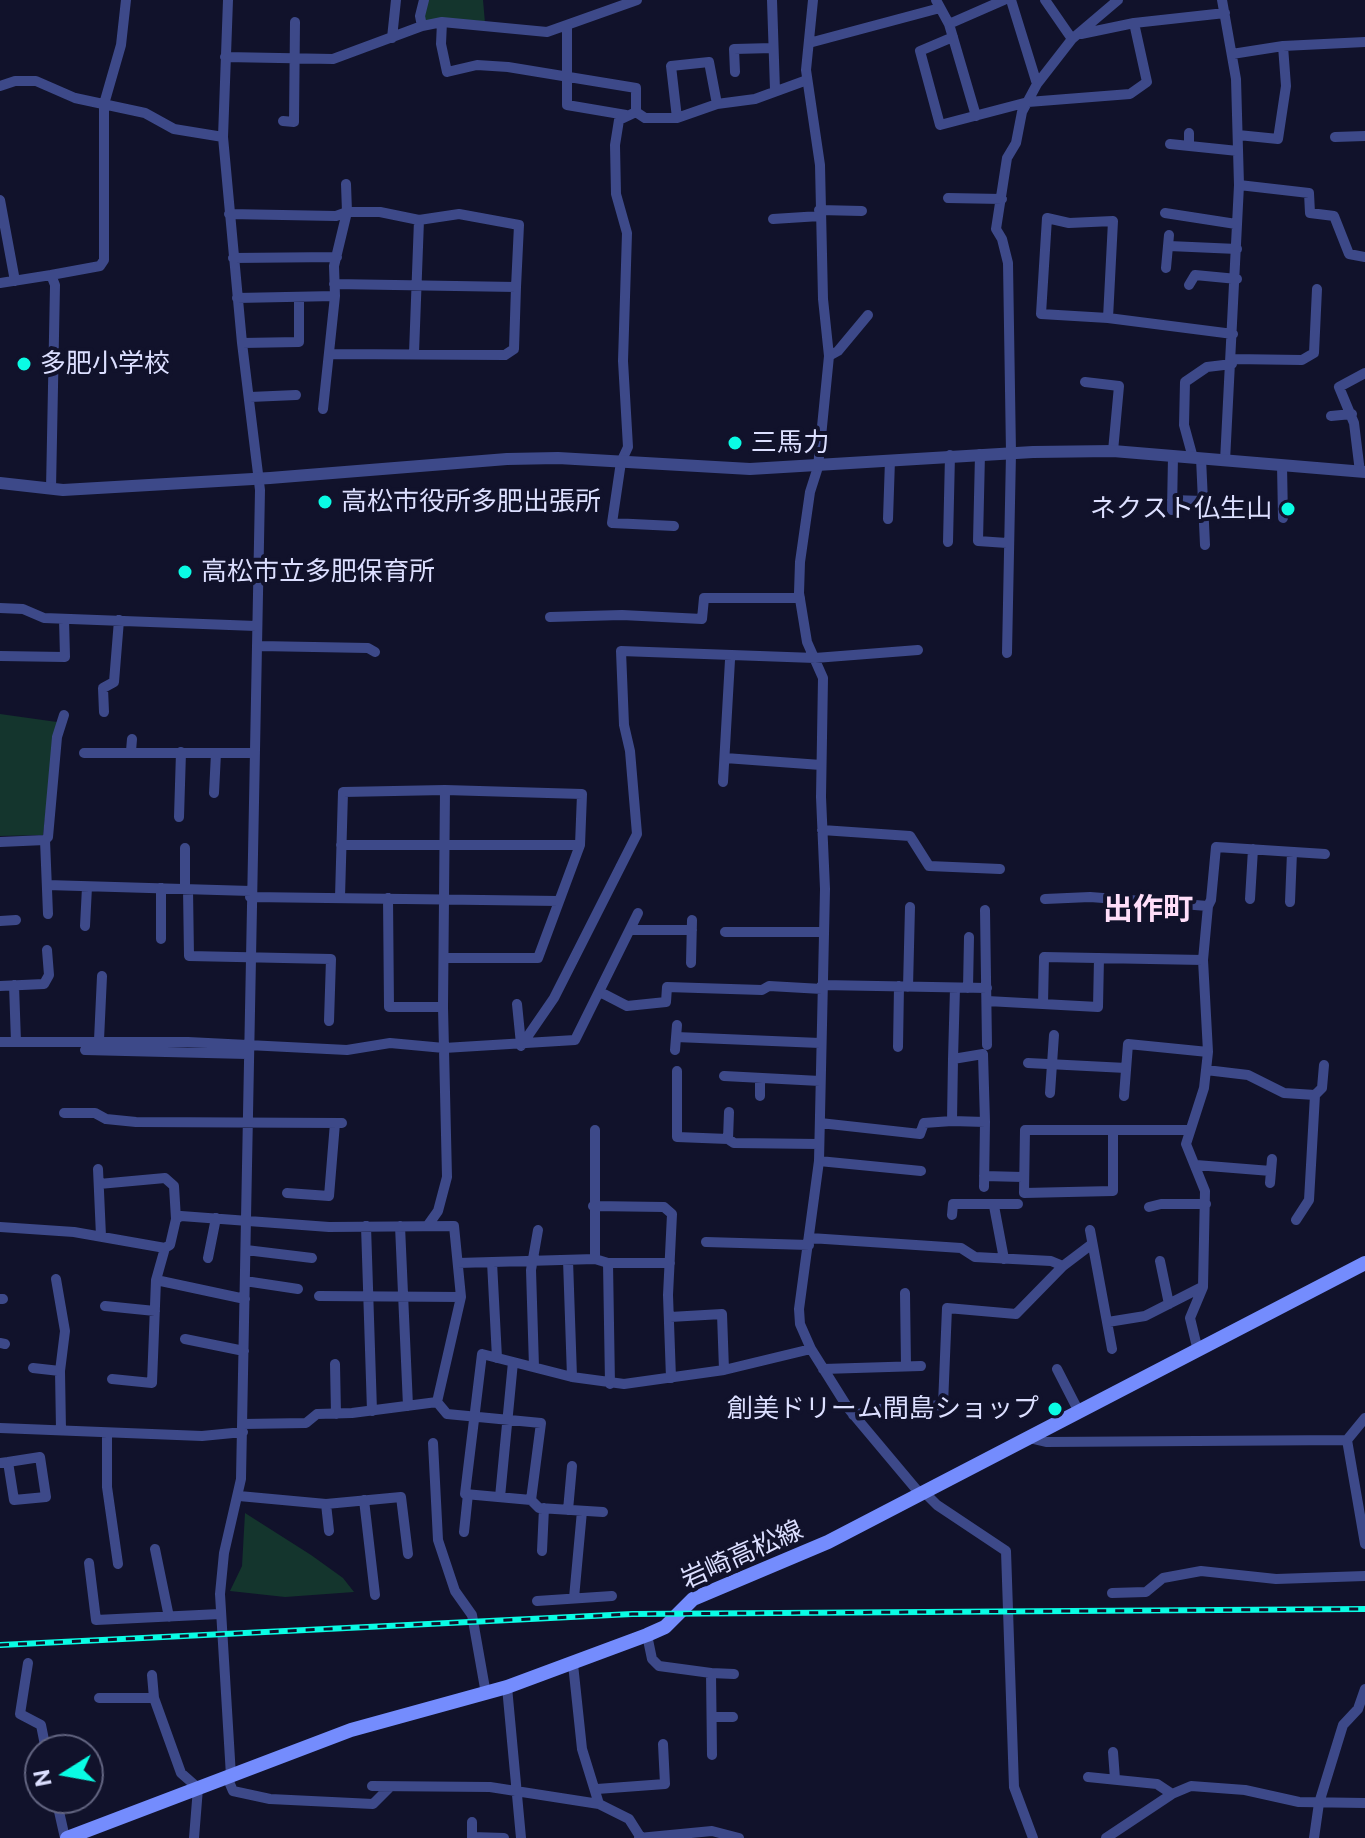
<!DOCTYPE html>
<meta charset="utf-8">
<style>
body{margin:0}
#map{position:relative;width:1365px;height:1838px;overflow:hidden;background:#11122b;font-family:"Public Sans",sans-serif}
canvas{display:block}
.north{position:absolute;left:24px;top:1734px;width:80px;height:80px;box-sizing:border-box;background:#11122b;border:2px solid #626480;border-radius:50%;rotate:259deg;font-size:22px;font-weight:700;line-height:32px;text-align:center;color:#dcdfff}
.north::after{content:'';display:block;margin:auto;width:28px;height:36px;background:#0afce4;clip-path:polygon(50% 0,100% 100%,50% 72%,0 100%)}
</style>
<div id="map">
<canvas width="1365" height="1838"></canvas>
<div class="north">N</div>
</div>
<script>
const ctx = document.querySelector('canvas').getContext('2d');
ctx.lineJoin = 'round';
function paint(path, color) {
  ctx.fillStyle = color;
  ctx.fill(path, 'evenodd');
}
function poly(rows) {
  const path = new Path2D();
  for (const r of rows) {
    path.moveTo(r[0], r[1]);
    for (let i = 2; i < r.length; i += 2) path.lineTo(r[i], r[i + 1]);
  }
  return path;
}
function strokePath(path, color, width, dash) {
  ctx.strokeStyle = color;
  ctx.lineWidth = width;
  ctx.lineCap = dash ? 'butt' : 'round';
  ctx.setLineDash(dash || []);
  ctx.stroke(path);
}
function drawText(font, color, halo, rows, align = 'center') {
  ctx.font = font + ' "Public Sans","Noto Sans JP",sans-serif';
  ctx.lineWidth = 8;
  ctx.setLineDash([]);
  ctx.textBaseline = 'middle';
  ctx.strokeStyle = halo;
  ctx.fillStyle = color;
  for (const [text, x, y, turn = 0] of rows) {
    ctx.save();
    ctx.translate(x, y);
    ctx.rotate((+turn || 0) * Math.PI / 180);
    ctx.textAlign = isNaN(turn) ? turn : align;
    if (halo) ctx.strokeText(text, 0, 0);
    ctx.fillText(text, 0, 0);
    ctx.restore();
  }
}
const green = poly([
 [427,0,483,0,485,23,424,21],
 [0,714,57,722,43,835,0,836],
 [245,1513,311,1555,343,1578,354,1592,285,1597,230,1591,242,1566]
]);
const minor = poly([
 [228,0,223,137,242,343,260,490,241,1479,224,1553,220,1594,231,1776],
 [772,0,775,90],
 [813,0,806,70,820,165,823,299,829,356,818,467,810,492,800,562,799,593,807,642,823,678,821,797,825,889,819,1161,799,1309,800,1324,811,1349,848,1408,921,1495],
 [936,0,949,24,976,116],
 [1011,0,1037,84],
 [1045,0,1072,39],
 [1222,0,1236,79,1239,185,1225,461],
 [442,22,441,44,447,72,477,65,508,67,636,88,636,112,645,118,677,118,717,104,755,99,807,80],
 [1134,23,1225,13],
 [949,24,1004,0],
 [422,26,420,16,424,0],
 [567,27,567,105,626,115],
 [953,37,920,51,940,125,1028,102,1130,94,1147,82,1134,23,1081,34],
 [392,38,396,0],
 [809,43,940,8],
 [1232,54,1283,46,1365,42],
 [225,57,333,59,422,26,442,22,547,32,637,0],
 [735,72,734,49,773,48],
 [0,86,15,81,36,81,75,98,145,113,174,129,223,137],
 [636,112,619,120,615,145,616,194,627,233,623,361,628,447,621,462,612,523,674,526],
 [677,118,671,66,709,62,717,104],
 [283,121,294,122,295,22],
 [1189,133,1189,145],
 [1238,135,1278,139,1286,86,1283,46],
 [1335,137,1365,136],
 [1170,144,1238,151],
 [1239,185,1309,193,1310,213,1334,216,1349,254,1365,257],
 [948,198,1002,199],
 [0,200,15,281],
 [819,210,862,211],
 [1165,213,1236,224],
 [229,214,336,216,347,212,380,212,419,220,459,214,519,225,516,287],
 [773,219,820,216],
 [1169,246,1237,249],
 [233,258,337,257],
 [1166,268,1169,235],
 [51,275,100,266,104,260,104,104,121,45,126,0],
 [0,283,51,275,55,285,51,489],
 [1189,285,1195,275,1237,279],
 [237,298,335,296],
 [1108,318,1113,221,1069,223,1047,218,1041,314,1108,318,1233,334],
 [242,343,299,342,299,297],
 [414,353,419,220],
 [331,354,505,355,514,349,516,287,334,284],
 [829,356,838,351,868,315],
 [1232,359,1302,360,1314,353,1317,289],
 [1085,382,1119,386,1113,451],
 [250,397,296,395],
 [323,409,335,296,334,266,347,212,346,184],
 [1331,416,1352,414],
 [980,454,978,541,1007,543],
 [1193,458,1184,425,1185,382,1207,367,1232,364],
 [1201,458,1205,545],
 [1282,465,1283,518],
 [1360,472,1354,423,1339,387,1365,373],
 [1172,500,1203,501],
 [1172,510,1173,456],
 [888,519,890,460],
 [948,542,950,455],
 [0,608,23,609,44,618,256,626],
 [550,617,622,615,702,619,704,598,800,598],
 [259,646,368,648,375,652],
 [1007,653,1011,453,1008,263,1002,239,996,229,1007,158,1016,143,1022,112,1037,84,1072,39,1118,0],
 [0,656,65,657,64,619],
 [104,712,103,688,114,682,119,620],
 [131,751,132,739],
 [84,753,255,753],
 [725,758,821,765],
 [723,782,730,660],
 [214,793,216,753],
 [179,817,181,752],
 [822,830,910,836,929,866,1000,869],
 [45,840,48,914],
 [0,842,45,840,48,837,57,737,64,715],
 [341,845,580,845],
 [47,885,251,891],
 [185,889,185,848],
 [188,889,189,956,331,959,329,1021],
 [250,897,559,901],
 [340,897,343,792,445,790,582,794,580,845,538,958,444,958],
 [388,898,389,1007,443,1007],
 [1045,899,1090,897,1208,906,1203,960,1208,1052,1204,1088,1186,1144,1205,1191,1203,1287,1190,1318,1198,1351],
 [1250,899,1253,849],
 [1290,902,1292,852],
 [1208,906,1211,900,1216,847,1325,854],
 [985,910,987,1045],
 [0,921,16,920],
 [85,926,87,887],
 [630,930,692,930],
 [725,932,824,932],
 [161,939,161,888],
 [691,963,692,920],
 [14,985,16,1042],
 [822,985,987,988],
 [0,986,44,984,49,975,47,950],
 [908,987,910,907],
 [968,988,969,937],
 [600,992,627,1006,666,1002,667,987,762,990,769,986,822,989],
 [987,1001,1098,1007,1099,958],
 [517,1004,521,1044],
 [1043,1004,1044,957,1203,960],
 [676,1037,820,1043],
 [99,1040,102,976],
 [0,1042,188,1042,347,1050,390,1043,444,1048,575,1040,638,913],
 [521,1046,554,998,637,834,630,751,624,725,621,651,815,658,918,650],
 [898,1047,899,986],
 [85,1050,247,1054],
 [675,1050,677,1025],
 [953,1059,983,1054,985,1122,952,1121,953,1059,955,988],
 [1028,1063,1126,1068],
 [1206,1070,1248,1075,1284,1093,1315,1095],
 [677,1071,677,1137,728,1139,734,1143,819,1144],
 [724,1076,820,1081],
 [1050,1093,1054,1035],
 [760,1096,760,1078],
 [1124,1096,1128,1044,1208,1052],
 [64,1113,95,1113,106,1119,136,1122,342,1123],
 [820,1123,920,1134,924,1123,952,1121],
 [1113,1130,1113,1191,1024,1193,1025,1130,1189,1130],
 [728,1139,729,1112],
 [819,1161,921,1171],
 [1196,1165,1271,1171],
 [98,1169,101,1236],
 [984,1176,1023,1177],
 [1270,1183,1272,1159],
 [99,1184,165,1178,174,1186,176,1219],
 [984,1187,985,1122],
 [287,1193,329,1196,335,1123],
 [593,1206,664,1207,672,1214,668,1295,671,1378],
 [994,1206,1004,1259],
 [1149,1207,1161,1204,1206,1204],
 [952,1215,953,1204,1018,1204],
 [1296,1220,1309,1200,1315,1095,1322,1088,1324,1065],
 [428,1225,438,1211,447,1177,443,1007,445,790],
 [366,1226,372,1411],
 [400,1226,408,1406],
 [0,1227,74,1232,165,1248,170,1245,176,1219,181,1216,329,1227,454,1226,461,1297,437,1402],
 [1090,1230,1112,1349],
 [810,1238,961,1248,975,1257,1051,1261,1063,1266],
 [706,1242,809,1245],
 [246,1250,312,1258],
 [208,1258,216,1218],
 [595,1259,595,1130],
 [568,1260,572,1377],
 [1160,1261,1169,1304],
 [492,1262,497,1358],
 [458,1263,595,1259,608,1263,670,1263],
 [608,1263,610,1384],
 [56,1279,65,1331,60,1371,61,1430],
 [156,1280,245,1299],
 [245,1281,298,1289],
 [905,1293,906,1366],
 [319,1296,461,1297],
 [0,1299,3,1299],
 [105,1306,155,1311],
 [670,1317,722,1314,724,1370],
 [1108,1322,1145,1316,1202,1287],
 [185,1339,244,1351],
 [0,1343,5,1344],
 [335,1364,336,1414],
 [534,1367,531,1270,538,1230],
 [33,1368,60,1371],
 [823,1369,921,1366],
 [1057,1369,1079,1412],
 [112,1379,152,1383,156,1280,165,1248],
 [437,1402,447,1414,541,1423,531,1500],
 [853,1415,879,1409,943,1405,947,1308,1016,1314,1063,1266,1092,1244],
 [1365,1418,1347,1440,1365,1544],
 [243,1424,306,1423,317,1414,352,1413,437,1402],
 [0,1428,202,1436,243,1432],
 [107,1434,107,1487,118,1564],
 [1029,1438,1046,1442,1347,1440],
 [433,1443,438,1540,455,1591,472,1615,486,1694],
 [0,1463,8,1462,40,1457,46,1497,14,1500,8,1462],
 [925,1493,937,1505,1006,1551,1014,1787,1033,1838],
 [239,1496,326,1504,401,1497,408,1554],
 [500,1497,513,1362],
 [364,1500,375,1595],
 [326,1504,329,1531],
 [568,1510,572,1466],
 [603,1512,539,1508,531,1500,465,1494,482,1354,572,1377,624,1384,724,1370,811,1349],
 [464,1532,468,1494],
 [155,1549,169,1617],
 [542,1551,544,1508],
 [89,1563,96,1620,220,1614],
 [1112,1593,1146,1592,1163,1578,1201,1571,1276,1579,1365,1576],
 [574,1598,582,1511],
 [537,1601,612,1596],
 [647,1635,652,1659,659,1666,711,1673,712,1755],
 [28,1663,20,1714,41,1725,46,1750],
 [573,1664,582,1749,599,1804],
 [711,1673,734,1674],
 [152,1675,154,1698],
 [507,1687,521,1838],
 [99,1698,154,1698,181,1773,198,1788,194,1838],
 [712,1717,733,1717],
 [1113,1752,1115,1779],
 [227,1777,233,1791,270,1799,373,1804,389,1788],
 [1088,1777,1157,1784,1172,1794],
 [372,1786,490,1787,599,1804,629,1819,641,1838],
 [597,1789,665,1784,663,1744],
 [56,1798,65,1838],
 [472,1822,472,1837,504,1838],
 [639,1838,712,1831,739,1838],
 [1106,1838,1172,1794,1191,1786,1245,1790,1299,1802,1365,1803],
 [1314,1838,1319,1803,1343,1725,1358,1709,1365,1689]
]);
const tertiary = poly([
 [0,483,63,490,270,478,507,459,558,458,750,469,1033,452,1113,451,1365,472]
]);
const secondary = poly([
 [67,1838,351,1730,507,1687,647,1635,665,1627,693,1599,828,1542,1365,1263]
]);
const rail = poly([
 [0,1645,632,1614,1365,1609]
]);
const markers = [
 [24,364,8,"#0afce4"],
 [735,443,8,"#0afce4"],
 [325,502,8,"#0afce4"],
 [1288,509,8,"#0afce4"],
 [185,572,8,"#0afce4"],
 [1055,1409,8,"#0afce4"]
];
const poiNames = [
 ["多肥小学校",40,364],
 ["三馬力",751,443],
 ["高松市役所多肥出張所",341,502],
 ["ネクスト仏生山",1272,509,"right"],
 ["高松市立多肥保育所",201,572],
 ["創美ドリーム間島ショップ",1039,1409,"right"]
];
const streetNames = [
 ["岩崎高松線",742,1555,-24]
];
const quarterNames = [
 ["出作町",1148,910]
];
paint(green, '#14352d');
strokePath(minor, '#3d4989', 10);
strokePath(tertiary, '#3d4989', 12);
strokePath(secondary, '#748cfd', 14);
strokePath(rail, '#0afce4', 6);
strokePath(rail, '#11122b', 3, [9]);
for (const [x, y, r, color] of markers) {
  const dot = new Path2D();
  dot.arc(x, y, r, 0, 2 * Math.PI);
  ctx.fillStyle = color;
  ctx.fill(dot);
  strokePath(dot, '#11122b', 3);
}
drawText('26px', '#dcdfff', '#11122b', poiNames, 'left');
drawText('26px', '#dcdfff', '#11122b', streetNames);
drawText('bold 30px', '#ffdef9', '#11122b', quarterNames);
</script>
